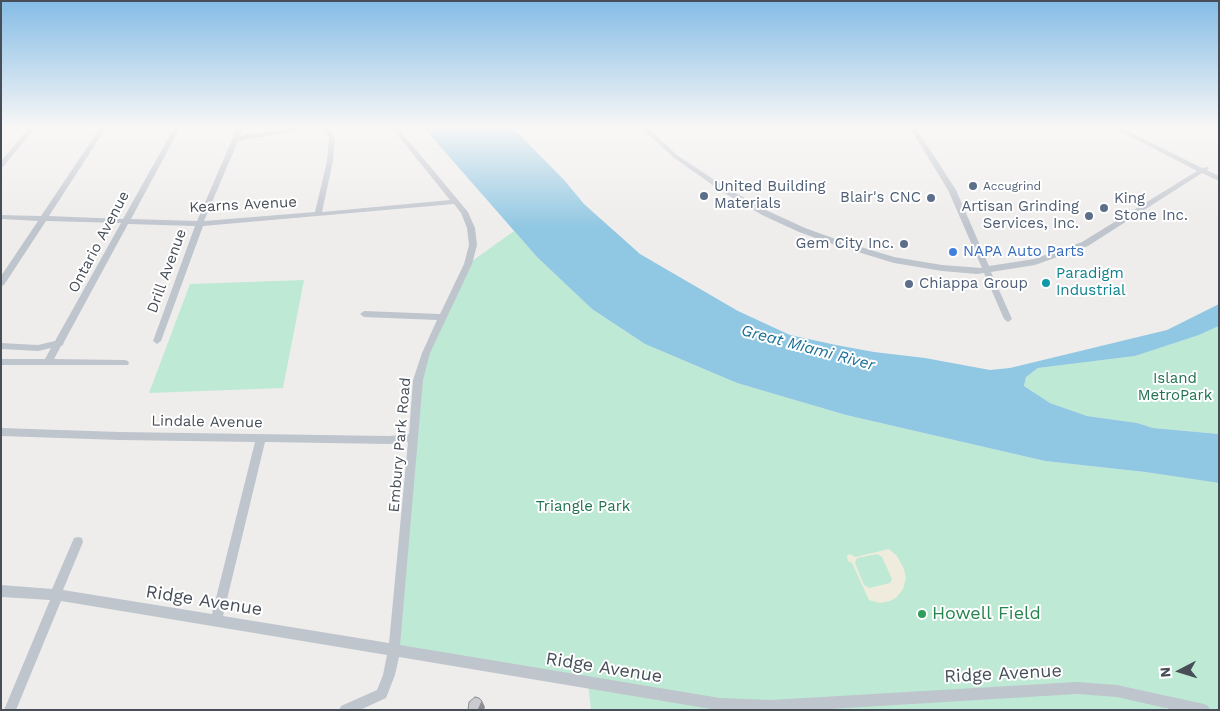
<!DOCTYPE html>
<style>
body{margin:0}
#map{position:relative;width:1220px;height:711px;overflow:hidden;background:#efedec;font-family:"Work Sans",sans-serif}
canvas{display:block}
.frame{position:absolute;inset:0;border:2px solid #474e58;pointer-events:none}
.north{position:absolute;left:1155px;top:646px;width:50px;height:50px;-webkit-text-stroke:4px #fff;paint-order:stroke;rotate:265deg;font-size:14px;font-weight:700;line-height:20px;text-align:center;color:#474e58}
.north::after{content:'';display:block;margin:auto;width:18px;height:22px;background:#474e58;clip-path:polygon(50% 0,100% 100%,50% 72%,0 100%)}
</style>
<div id="map">
<canvas width="1220" height="711"></canvas>
<div class="frame"></div>
<div class="north">N</div>
</div>
<script>
const ctx = document.querySelector('canvas').getContext('2d');
ctx.lineJoin = 'round';
function paint(path, color) {
  ctx.fillStyle = color;
  ctx.fill(path, 'evenodd');
}
function poly(rows) {
  const path = new Path2D();
  for (const r of rows) {
    path.moveTo(r[0], r[1]);
    for (let i = 2; i < r.length; i += 2) path.lineTo(r[i], r[i + 1]);
  }
  return path;
}
function strokePath(path, color, width, dash) {
  ctx.strokeStyle = color;
  ctx.lineWidth = width;
  ctx.lineCap = dash ? 'butt' : 'round';
  ctx.setLineDash(dash || []);
  ctx.stroke(path);
}
function drawText(font, color, halo, rows, align = 'center') {
  ctx.font = font + ' "Work Sans",sans-serif';
  ctx.lineWidth = 4;
  ctx.setLineDash([]);
  ctx.textBaseline = 'middle';
  ctx.strokeStyle = halo;
  ctx.fillStyle = color;
  for (const [text, x, y, turn = 0] of rows) {
    ctx.save();
    ctx.translate(x, y);
    ctx.rotate((+turn || 0) * Math.PI / 180);
    ctx.textAlign = isNaN(turn) ? turn : align;
    if (halo) ctx.strokeText(text, 0, 0);
    ctx.fillText(text, 0, 0);
    ctx.restore();
  }
}
const green = poly([
 [514,231,537,257,592,309,645,344,737,383,846,415,1045,461,1145,472,1219,483,1219,710,1204,710,1172,702,1164,710,591,710,588,683,394,650,418,380,468,264],
 [304,280,283,388,149,393,190,284],
 [1219,326,1219,434,1153,428,1136,423,1087,416,1050,403,1024,386,1026,377,1038,368,1135,356,1199,335]
]);
const sand = poly([
 [889,549,897,556,904,569,906,578,903,589,897,597,890,601,880,603,869,600,852,563,848,561,847,556,850,554,855,557],
 [877,554,882,557,892,579,890,583,869,588,864,585,855,563,857,558]
]);
const water = poly([
 [424,128,513,128,565,181,584,204,640,254,738,311,790,335,836,345,874,352,925,358,990,370,1010,368,1167,330,1219,304,1219,326,1199,335,1135,356,1038,368,1026,377,1024,386,1050,403,1087,416,1137,423,1153,428,1219,434,1219,483,1145,472,1045,461,846,415,737,383,645,344,592,309,537,257]
]);
const minor = poly([
 [29,128,35,128,3,167,1,168,1,161,29,128],
 [100,128,106,128,49,216,123,219,174,128,180,128,131,219,197,221,237,128,243,128,240,136,290,128,304,128,301,130,238,141,204,221,315,212,327,161,329,139,327,133,319,128,327,128,332,131,335,139,333,161,322,212,450,200,392,128,398,128,468,212,475,228,477,245,472,264,430,353,423,380,400,645,720,698,771,700,1077,682,1117,685,1204,704,1208,706,1210,710,1174,710,1117,697,1077,694,813,710,717,710,399,657,395,675,386,698,360,710,339,710,341,706,377,690,383,675,387,655,61,601,16,710,4,710,50,600,1,597,1,585,52,589,74,538,78,537,82,538,83,542,63,590,212,614,255,442,120,440,1,436,1,428,120,432,389,436,409,434,413,380,422,353,437,320,364,317,360,314,364,311,440,314,464,264,469,245,467,228,461,213,454,204,203,226,161,341,157,344,153,341,195,226,128,224,64,342,63,345,61,346,54,359,125,360,128,361,129,363,128,365,1,365,1,359,45,359,51,348,38,351,1,349,1,343,38,345,55,341,121,223,46,221,4,285,1,286,1,276,38,221,1,219,1,215,41,216,100,128],
 [265,442,389,444,408,442,389,643,223,616,265,442],
 [641,128,648,128,677,155,725,187,768,211,805,228,841,241,894,257,942,265,982,268,948,190,910,128,916,128,956,190,989,266,1034,259,1082,242,1197,171,1114,128,1122,128,1202,168,1208,167,1209,168,1207,170,1219,176,1219,181,1202,173,1088,246,1035,265,991,272,1012,319,1008,322,1004,319,984,273,977,274,942,271,894,263,835,245,799,232,762,215,721,191,673,157,641,128]
]);
const major = poly([
 [1,128,23,128,1,133,1,128]
]);
const shadedWall = poly([
 [482,701,485,707,484,710,478,710]
]);
const building = poly([
 [475,697,479,698,482,701,478,710,468,710,469,702,475,697]
]);
const markers = [
 [973,186,5,"#5c6f8a"],
 [704,196,5,"#5c6f8a"],
 [931,198,5,"#5c6f8a"],
 [1104,208,5,"#5c6f8a"],
 [1089,216,5,"#5c6f8a"],
 [904,244,5,"#5c6f8a"],
 [953,252,5,"#3f7fe0"],
 [1046,283,5,"#0f9aa8"],
 [909,284,5,"#5c6f8a"],
 [922,614,5,"#2e9e5b"]
];
const farServicenames = [
 ["Accugrind",983,186]
];
const serviceNames = [
 ["United Building",714,187],
 ["Materials",714,204],
 ["Blair's CNC",921,198,"right"],
 ["King",1114,199],
 ["Stone Inc.",1114,216],
 ["Artisan Grinding",1079,207,"right"],
 ["Services, Inc.",1079,224,"right"],
 ["Gem City Inc.",894,244,"right"],
 ["Chiappa Group",919,284]
];
const streetNames = [
 ["Kearns Avenue",243,205,-3],
 ["Ontario Avenue",99,242,-62],
 ["Drill Avenue",167,271,-70],
 ["Lindale Avenue",207,422,1],
 ["Embury Park Road",400,445,-85]
];
const shopNames = [
 ["NAPA Auto Parts",963,252]
];
const cultureNames = [
 ["Paradigm",1056,274],
 ["Industrial",1056,291]
];
const parkNames = [
 ["Island",1175,379],
 ["MetroPark",1175,396],
 ["Triangle Park",583,507]
];
const waterNames = [
 ["Great Miami River",808,348,15]
];
const nearStreetnames = [
 ["Ridge Avenue",204,601,9],
 ["Ridge Avenue",604,668,9],
 ["Ridge Avenue",1003,674,-3]
];
const nearLeisurenames = [
 ["Howell Field",932,614]
];
paint(green, '#bee9d4');
paint(sand, '#efecde');
paint(water, '#90c7e2');
paint(minor, '#bfc5cd');
paint(major, '#afb9c9');
paint(shadedWall, '#8d8e92');
paint(building, '#cacbd1');
strokePath(building, '#8d8e92', 1);
const sky = ctx.createLinearGradient(0, 0, 0, 228);
sky.addColorStop(0, '#85bce6');
sky.addColorStop(0.56, '#f8f7f6');
sky.addColorStop(1, '#f8f7f600');
ctx.fillStyle = sky;
ctx.fillRect(0, 0, 1220, 228);
for (const [x, y, r, color] of markers) {
  const dot = new Path2D();
  dot.arc(x, y, r, 0, 2 * Math.PI);
  ctx.fillStyle = color;
  ctx.fill(dot);
  strokePath(dot, '#fff', 2);
}
drawText('12px', '#4e5e75', '#fff', farServicenames, 'left');
drawText('15px', '#4e5e75', '#fff', serviceNames, 'left');
drawText('15px', '#474e58', '#fff', streetNames);
drawText('15px', '#366cbe', '#fff', shopNames, 'left');
drawText('15px', '#0d838f', '#fff', cultureNames, 'left');
drawText('15px', '#207151', '#fff', parkNames);
drawText('italic 16px', '#1b6f97', '#fff', waterNames);
drawText('18px', '#474e58', '#fff', nearStreetnames);
drawText('18px', '#27864d', '#fff', nearLeisurenames, 'left');
</script>
